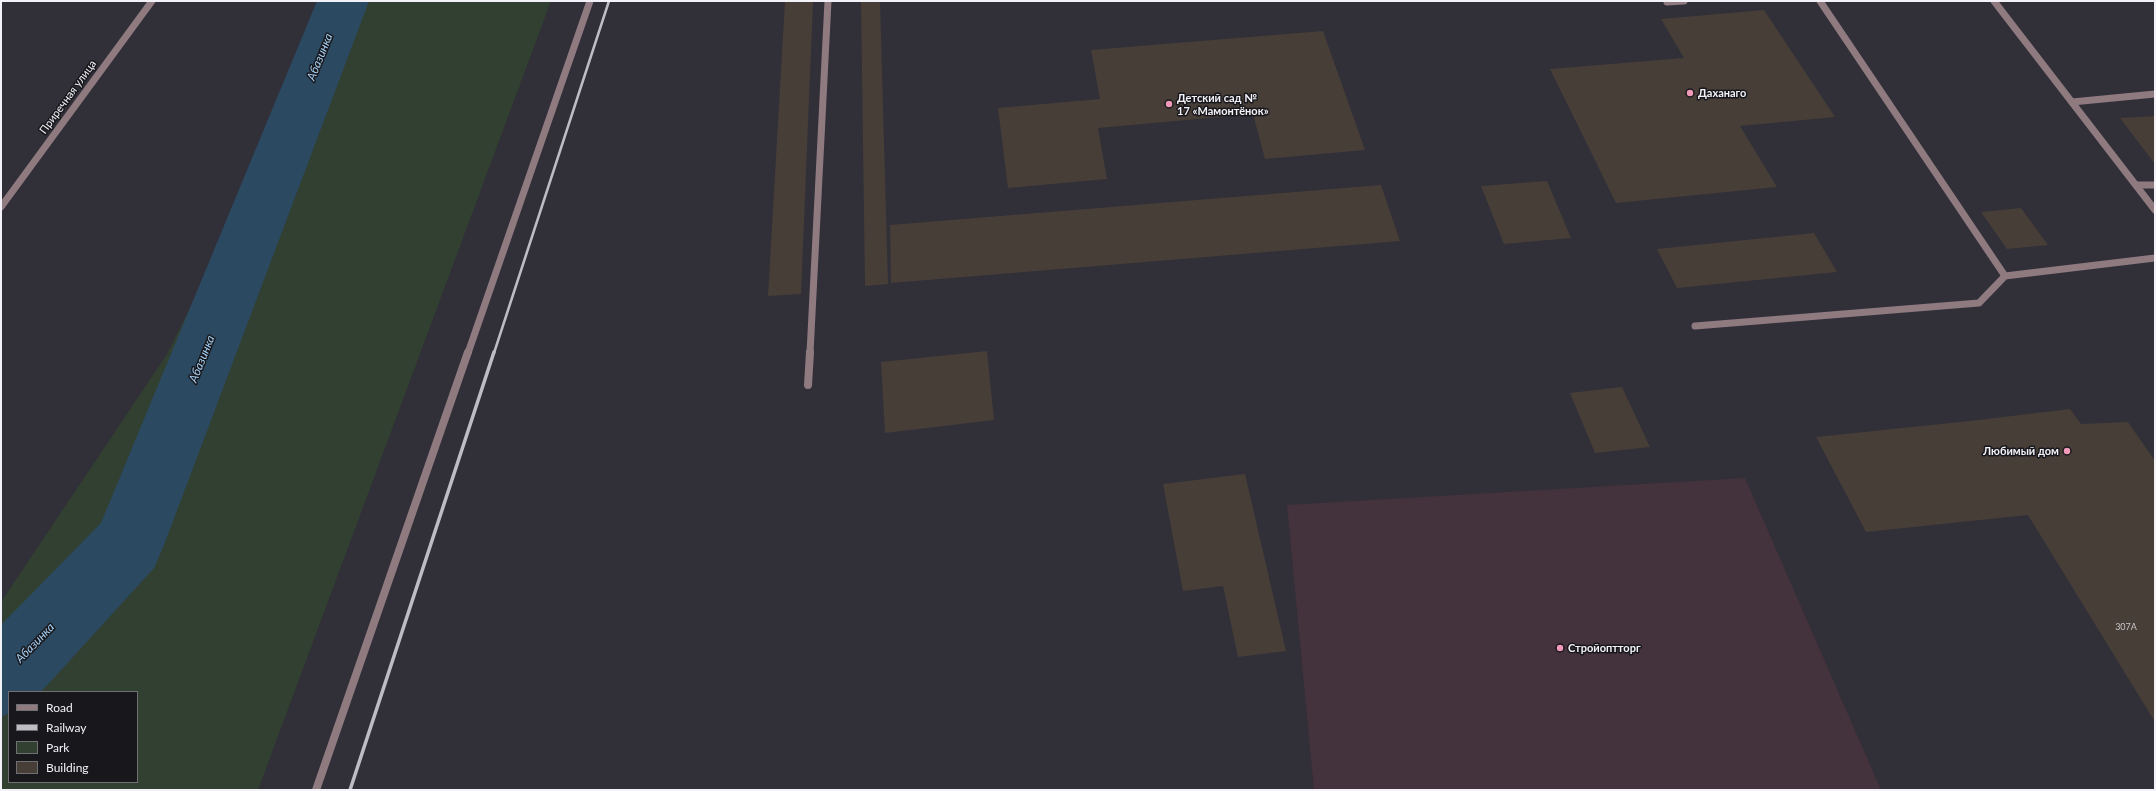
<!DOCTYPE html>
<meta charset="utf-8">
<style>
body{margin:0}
#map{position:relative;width:2156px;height:791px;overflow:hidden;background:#312f38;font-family:Lato,sans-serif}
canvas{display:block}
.frame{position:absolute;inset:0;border:2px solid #f3f2f8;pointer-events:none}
.legend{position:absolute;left:8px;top:691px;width:130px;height:92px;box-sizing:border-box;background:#18181c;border:1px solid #706f74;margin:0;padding:5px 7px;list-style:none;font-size:12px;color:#f3f2f8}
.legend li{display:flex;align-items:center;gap:8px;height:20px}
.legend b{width:20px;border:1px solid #706f74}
</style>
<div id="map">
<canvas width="2156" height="791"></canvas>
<div class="frame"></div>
<ul class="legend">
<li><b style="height:5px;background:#8e7a7f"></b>Road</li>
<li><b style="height:5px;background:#bebdc4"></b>Railway</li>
<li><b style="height:11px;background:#314031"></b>Park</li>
<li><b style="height:11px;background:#473e38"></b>Building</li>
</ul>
</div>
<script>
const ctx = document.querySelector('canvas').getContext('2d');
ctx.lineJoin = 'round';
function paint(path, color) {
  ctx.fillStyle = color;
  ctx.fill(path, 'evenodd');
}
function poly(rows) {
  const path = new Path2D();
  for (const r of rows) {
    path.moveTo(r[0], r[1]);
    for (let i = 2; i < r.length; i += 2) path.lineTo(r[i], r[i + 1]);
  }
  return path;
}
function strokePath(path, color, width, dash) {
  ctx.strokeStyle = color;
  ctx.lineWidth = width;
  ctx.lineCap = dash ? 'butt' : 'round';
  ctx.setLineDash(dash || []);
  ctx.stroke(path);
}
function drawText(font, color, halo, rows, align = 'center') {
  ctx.font = font + ' Lato,sans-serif';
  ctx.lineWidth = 3;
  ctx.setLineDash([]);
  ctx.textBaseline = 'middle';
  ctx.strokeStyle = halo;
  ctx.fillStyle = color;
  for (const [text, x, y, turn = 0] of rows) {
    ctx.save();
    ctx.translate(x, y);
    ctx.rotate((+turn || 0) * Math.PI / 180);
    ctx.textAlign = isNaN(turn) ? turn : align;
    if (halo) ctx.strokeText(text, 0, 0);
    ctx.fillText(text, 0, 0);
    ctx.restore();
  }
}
const commercial = poly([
 [1745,478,1881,790,1314,790,1287,505]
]);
const green = poly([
 [343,1,551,1,258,790,1,790,1,602,167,354],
 [9,692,137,692,137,782,9,782]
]);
const river = poly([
 [317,1,369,1,164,545,154,568,41,692,9,692,9,713,1,717,1,625,101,523,317,1]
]);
const building = poly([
 [785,1,813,1,801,294,768,296],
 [861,1,880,1,888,284,865,286],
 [1764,10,1835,117,1740,126,1777,187,1616,203,1550,69,1684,58,1661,19],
 [1323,31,1365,150,1265,159,1253,114,1098,128,1107,179,1008,188,998,108,1100,99,1091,50],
 [2155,116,2155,164,2120,118],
 [1547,181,1571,238,1504,244,1481,186],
 [1381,185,1400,241,891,283,890,225],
 [2021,208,2048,245,2007,249,1981,212],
 [1814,233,1837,272,1677,288,1657,249],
 [987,351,994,420,885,433,881,362],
 [1622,387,1650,447,1595,453,1570,393],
 [2070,409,2081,424,2128,422,2155,461,2155,722,2028,515,1866,532,1816,437,1970,421],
 [1245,474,1286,651,1238,657,1223,586,1183,591,1163,484]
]);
const laneFar1 = poly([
 [1820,1,2005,276],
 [1667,2,1684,1],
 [2072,102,2155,94],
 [2136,185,2155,185],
 [810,353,828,1]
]);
const lane = poly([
 [808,385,810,352]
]);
const streetFar1 = poly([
 [1994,1,2155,210],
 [1,207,152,1],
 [1695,326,1979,303,2005,276,2155,258],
 [468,353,590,1]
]);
const street = poly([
 [316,790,468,352]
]);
const railFar1 = poly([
 [494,353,609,1]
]);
const rail = poly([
 [350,790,494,352]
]);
const markers = [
 [1690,93,4,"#f09ab7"],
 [1169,104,4,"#f09ab7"],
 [2067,451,4,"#f09ab7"],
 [1560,648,4,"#f09ab7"]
];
const numberNames = [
 ["307А",2126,627]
];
const poiNames = [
 ["Даханаго",1698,93],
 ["Детский сад №",1177,98],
 ["17 «Мамонтёнок»",1177,111],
 ["Любимый дом",2059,451,"right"],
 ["Стройоптторг",1568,648]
];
const streetNames = [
 ["Приречная улица",68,97,-54]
];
const waterNames = [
 ["Абазинка",320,57,-68],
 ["Абазинка",202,359,-68],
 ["Абазинка",35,643,-46]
];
paint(commercial, '#44323c');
paint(green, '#314031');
paint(river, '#2c4962');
paint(building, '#473e38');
strokePath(laneFar1, '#8e7a7f', 7);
strokePath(lane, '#8e7a7f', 8);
strokePath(streetFar1, '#8e7a7f', 7);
strokePath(street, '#8e7a7f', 8);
strokePath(railFar1, '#bebdc4', 2.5);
strokePath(rail, '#bebdc4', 3.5);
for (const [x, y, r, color] of markers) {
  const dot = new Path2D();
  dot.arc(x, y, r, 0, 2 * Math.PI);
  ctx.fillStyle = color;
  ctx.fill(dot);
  strokePath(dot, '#18181c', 1.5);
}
drawText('9px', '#c8c5c8', null, numberNames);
drawText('bold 11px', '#f3f2f8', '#18181c', poiNames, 'left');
drawText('11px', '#f3f2f8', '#18181c', streetNames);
drawText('italic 12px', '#a7d2f7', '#18181c', waterNames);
</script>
